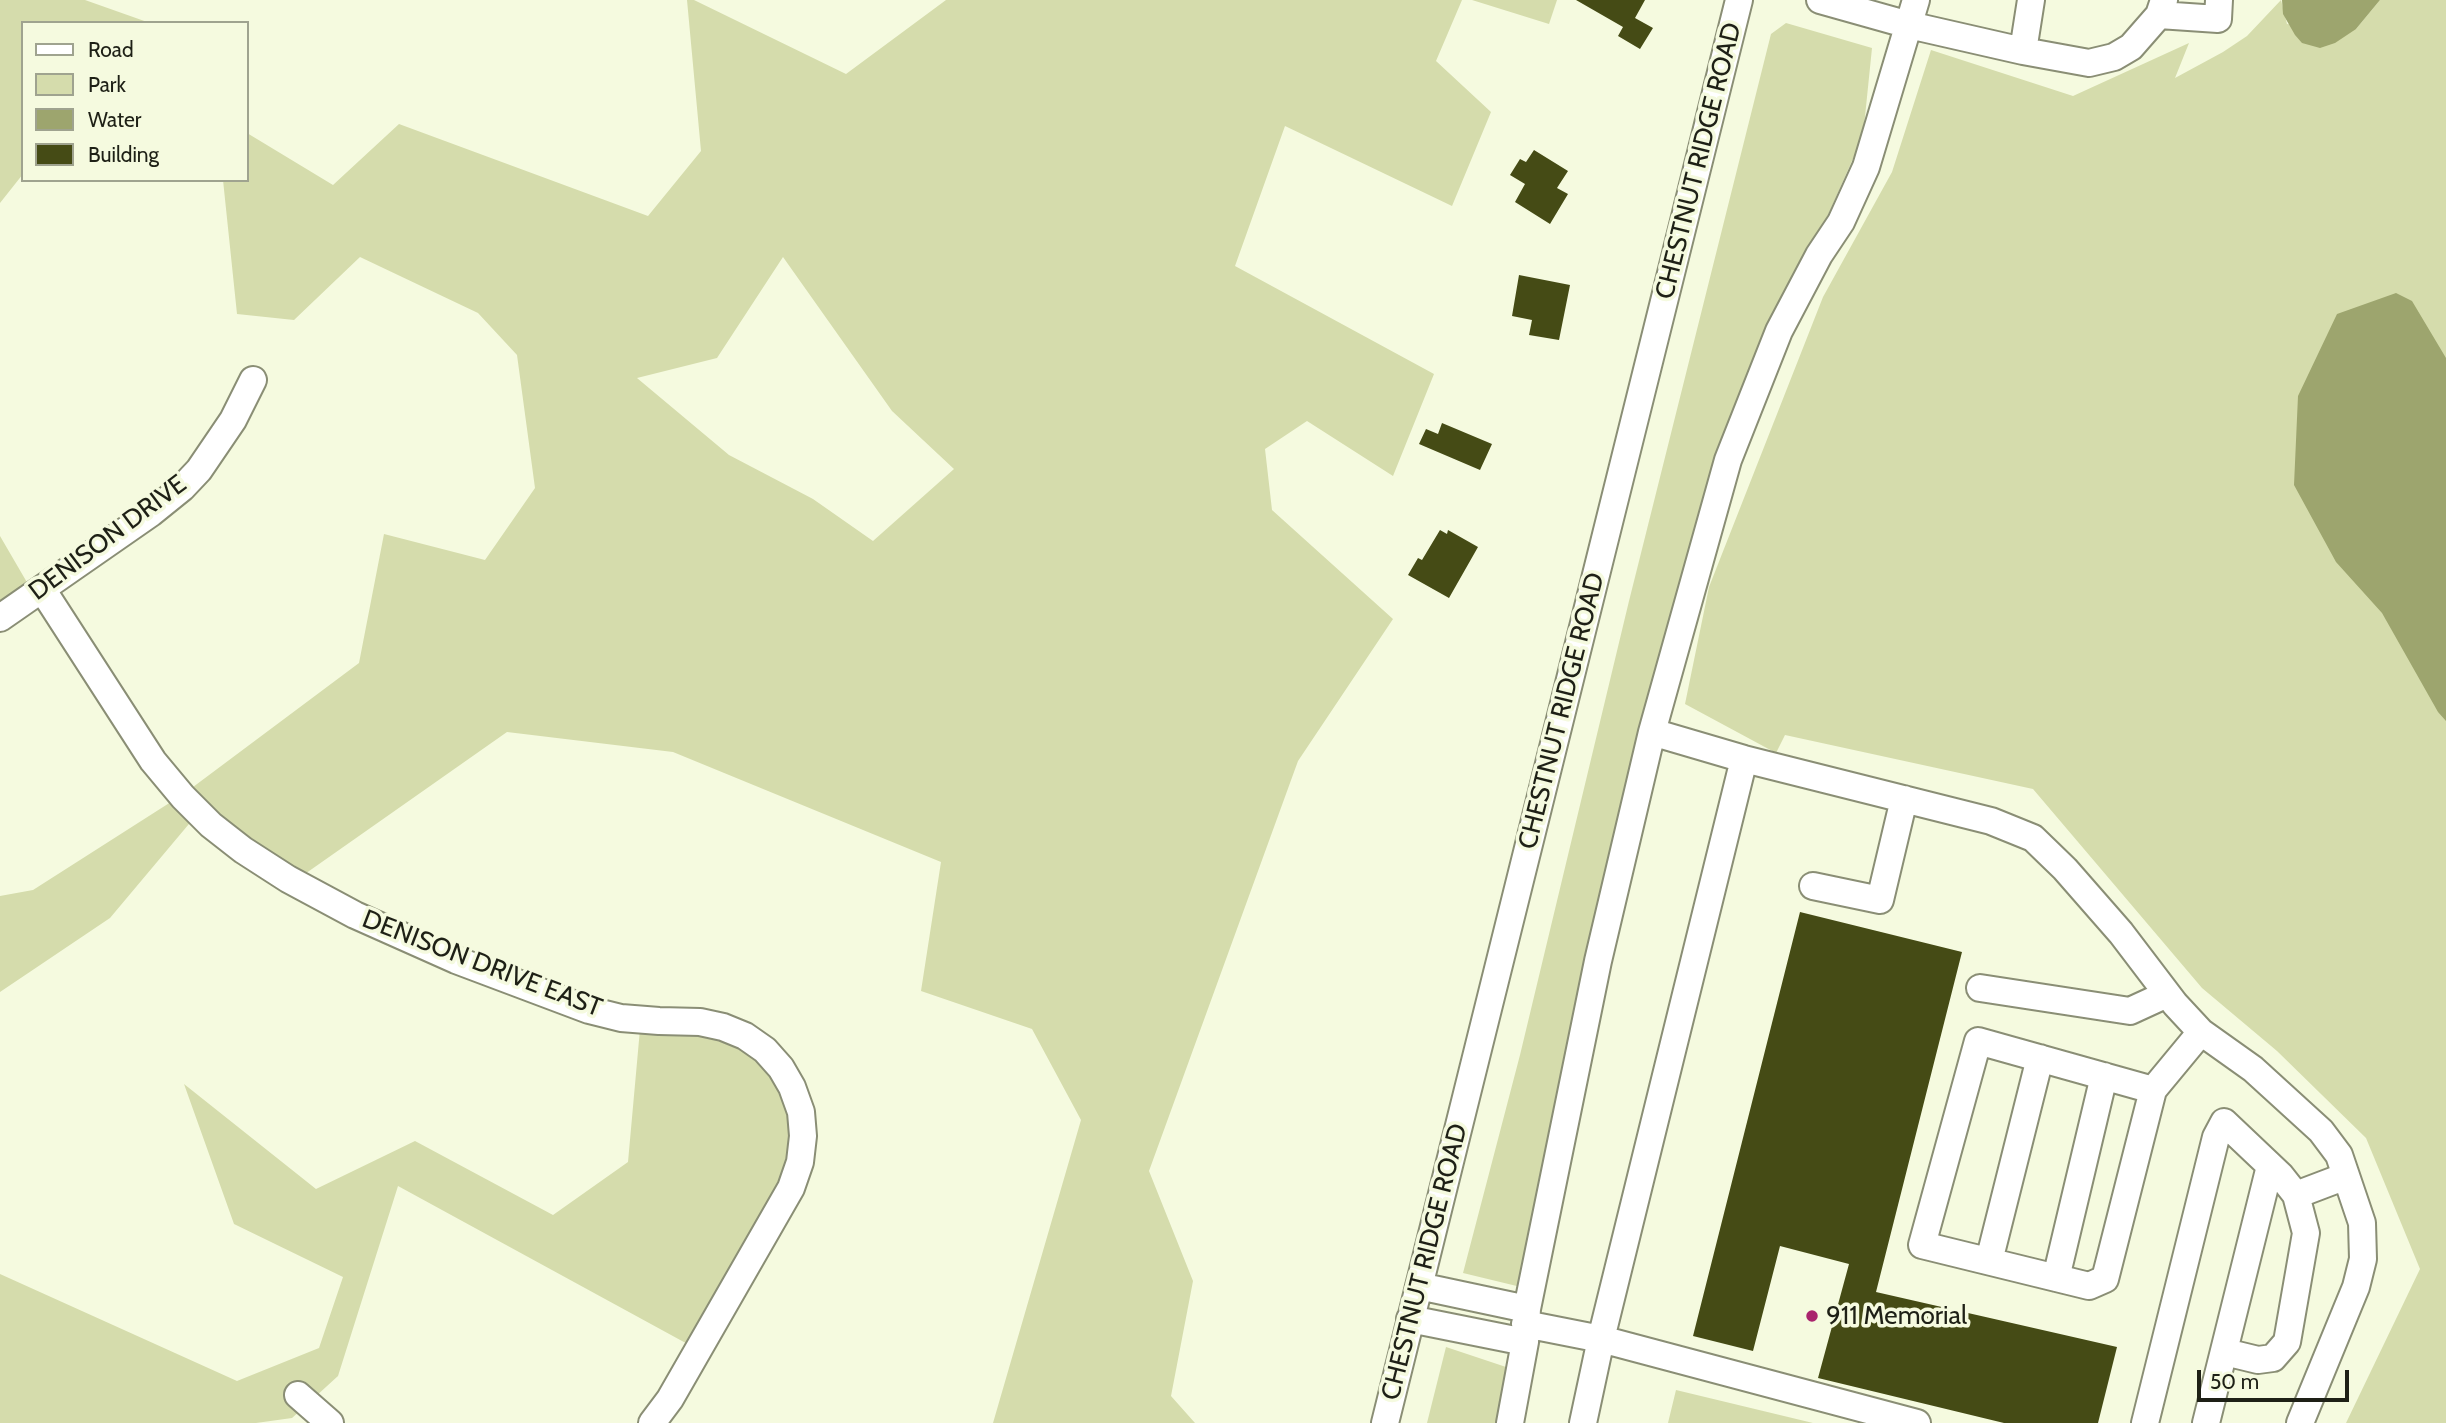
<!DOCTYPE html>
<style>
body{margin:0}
#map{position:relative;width:2446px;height:1423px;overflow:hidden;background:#f5fadf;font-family:Cabin,sans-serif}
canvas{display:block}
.legend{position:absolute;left:21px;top:21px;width:228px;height:161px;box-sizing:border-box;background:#f5fadf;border:2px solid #9fa38f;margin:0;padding:9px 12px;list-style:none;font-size:21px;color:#1e2016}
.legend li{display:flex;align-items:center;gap:14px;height:35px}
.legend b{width:35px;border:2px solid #9fa38f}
.scale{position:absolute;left:2197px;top:1370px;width:152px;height:32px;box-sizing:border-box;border:4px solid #1e2016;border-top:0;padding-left:9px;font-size:21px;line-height:24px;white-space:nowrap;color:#1e2016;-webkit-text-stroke:5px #f5fadf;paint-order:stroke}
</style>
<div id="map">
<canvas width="2446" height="1423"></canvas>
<ul class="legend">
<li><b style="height:9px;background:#fff"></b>Road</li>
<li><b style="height:19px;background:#d5dcac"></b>Park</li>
<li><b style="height:19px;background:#9da56e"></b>Water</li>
<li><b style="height:19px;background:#454b15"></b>Building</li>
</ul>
<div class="scale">50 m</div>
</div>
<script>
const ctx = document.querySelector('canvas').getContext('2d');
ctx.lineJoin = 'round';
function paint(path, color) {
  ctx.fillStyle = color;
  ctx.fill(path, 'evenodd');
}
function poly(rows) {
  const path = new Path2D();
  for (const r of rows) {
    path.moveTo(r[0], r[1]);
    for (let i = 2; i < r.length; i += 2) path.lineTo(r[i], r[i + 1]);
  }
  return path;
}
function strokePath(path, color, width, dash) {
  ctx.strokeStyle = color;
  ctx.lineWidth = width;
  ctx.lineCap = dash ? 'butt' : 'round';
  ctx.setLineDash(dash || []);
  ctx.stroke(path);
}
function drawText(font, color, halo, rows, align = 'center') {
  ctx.font = font + ' Cabin,sans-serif';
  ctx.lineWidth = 7;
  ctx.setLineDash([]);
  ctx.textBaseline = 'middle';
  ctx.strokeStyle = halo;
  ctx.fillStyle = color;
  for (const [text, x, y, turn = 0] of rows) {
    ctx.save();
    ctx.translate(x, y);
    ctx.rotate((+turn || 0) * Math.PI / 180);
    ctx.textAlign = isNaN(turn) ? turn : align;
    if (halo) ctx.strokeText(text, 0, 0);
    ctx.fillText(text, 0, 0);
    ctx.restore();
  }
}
const green = poly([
 [0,0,85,0,150,23,23,23,23,174,0,203],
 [687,0,694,0,846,74,946,0,1462,0,1436,61,1491,112,1452,206,1285,126,1235,266,1434,374,1393,476,1307,421,1265,449,1272,510,1393,619,1298,761,1149,1171,1193,1281,1171,1396,1195,1423,993,1423,1081,1120,1032,1029,921,991,941,862,673,752,507,732,302,876,199,812,110,918,0,992,0,896,33,890,185,793,359,663,384,534,485,560,535,488,517,355,478,313,360,257,294,320,237,314,223,180,247,180,247,133,333,185,399,124,648,216,701,151],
 [783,257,892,411,954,469,873,541,813,499,729,455,637,378,717,358],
 [1472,0,1557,0,1549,24],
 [2281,0,2287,24,2356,29,2380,0,2446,0,2446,1423,2346,1423,2420,1269,2366,1138,2277,1051,2202,988,2033,789,1785,735,1776,753,1685,704,1709,587,1823,297,1892,172,1931,50,2073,96,2189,43,2175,78,2223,52,2247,36],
 [1786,23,1872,48,1863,136,1809,258,1754,359,1679,585,1649,708,1525,1288,1463,1273,1520,1055,1629,601,1771,34],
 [0,536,39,603,0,630],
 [641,1018,761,1051,807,1137,704,1353,398,1186,338,1376,292,1418,256,1423,0,1423,0,1274,237,1381,319,1348,343,1277,234,1224,184,1084,316,1189,415,1141,553,1215,628,1162],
 [1446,1347,1512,1369,1499,1423,1427,1423],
 [1676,1390,1813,1423,1668,1423]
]);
const water = poly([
 [2282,0,2380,0,2356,29,2335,43,2320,48,2302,43,2295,35,2283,14],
 [2396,293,2412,301,2446,358,2446,721,2438,712,2382,613,2336,562,2294,485,2298,396,2337,314]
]);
const building = poly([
 [1576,0,1645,0,1635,18,1653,28,1640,49,1618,36,1623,27],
 [1534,150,1568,171,1557,188,1568,194,1550,224,1515,202,1525,184,1510,175,1520,159,1526,162],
 [1519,275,1570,285,1559,340,1529,335,1532,320,1512,316],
 [1442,423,1492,444,1480,470,1419,444,1426,429,1438,434],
 [1440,530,1447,534,1448,530,1478,547,1449,598,1408,575,1418,558,1422,560],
 [1800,912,1962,952,1876,1292,2117,1347,2098,1423,2004,1423,1818,1378,1849,1264,1780,1246,1753,1351,1693,1336]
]);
const minor = poly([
 [1820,0,1909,25,2023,51,2089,63,2114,57,2131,47,2159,15,2164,0],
 [2159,15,2218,19,2219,0],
 [2023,51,2031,0],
 [42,589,153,761,183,797,211,825,243,850,288,879,355,915,456,960,589,1010,621,1018,659,1021,700,1022,723,1027,745,1036,765,1050,781,1068,792,1087,801,1112,803,1136,800,1162,791,1188,670,1399,652,1423],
 [0,618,151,513,182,488,199,470,233,420,253,380],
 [1652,732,1744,759,1991,821,2033,838,2065,869,2121,933,2175,1004,2201,1032,2253,1069,2321,1131,2339,1155,2362,1223,2363,1259,2356,1287,2300,1423],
 [1813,886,1880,900,1904,799],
 [1980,988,2130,1011,2167,994],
 [2153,1090,1978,1041,1922,1245,2089,1286,2105,1279,2153,1090,2201,1032],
 [2296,1195,2346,1176],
 [1989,1261,2040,1058],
 [2056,1278,2104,1076],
 [1419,1286,1527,1309],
 [1410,1319,1525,1342],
 [1525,1324,1601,1339,1917,1423],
 [298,1395,330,1423],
 [1385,1423,1739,0],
 [1510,1423,1525,1342,1527,1309,1598,961,1652,732,1728,460,1779,331,1819,255,1841,222,1866,167,1916,0],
 [1583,1423,1601,1339,1744,759],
 [2145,1423,2216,1137,2224,1122,2281,1176,2296,1195,2306,1233,2287,1342,2273,1358,2258,1360,2225,1352],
 [2206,1423,2270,1166]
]);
const markers = [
 [1812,1316,7,"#a9246d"]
];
const streetNames = [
 ["CHESTNUT RIDGE ROAD",1699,161,-76],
 ["DENISON DRIVE",108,538,-37],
 ["CHESTNUT RIDGE ROAD",1562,711,-76],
 ["DENISON DRIVE EAST",482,964,21],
 ["CHESTNUT RIDGE ROAD",1425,1262,-76]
];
const poiNames = [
 ["911 Memorial",1826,1316]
];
paint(green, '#d5dcac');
paint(water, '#9da56e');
paint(building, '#454b15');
strokePath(minor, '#8a8e75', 30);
strokePath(minor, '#fff', 26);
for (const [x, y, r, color] of markers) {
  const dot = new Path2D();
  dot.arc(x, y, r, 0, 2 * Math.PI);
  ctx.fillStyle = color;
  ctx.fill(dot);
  strokePath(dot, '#f5fadf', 2.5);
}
drawText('26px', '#1e2016', '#f5fadf', streetNames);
drawText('26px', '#1e2016', '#f5fadf', poiNames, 'left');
</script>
